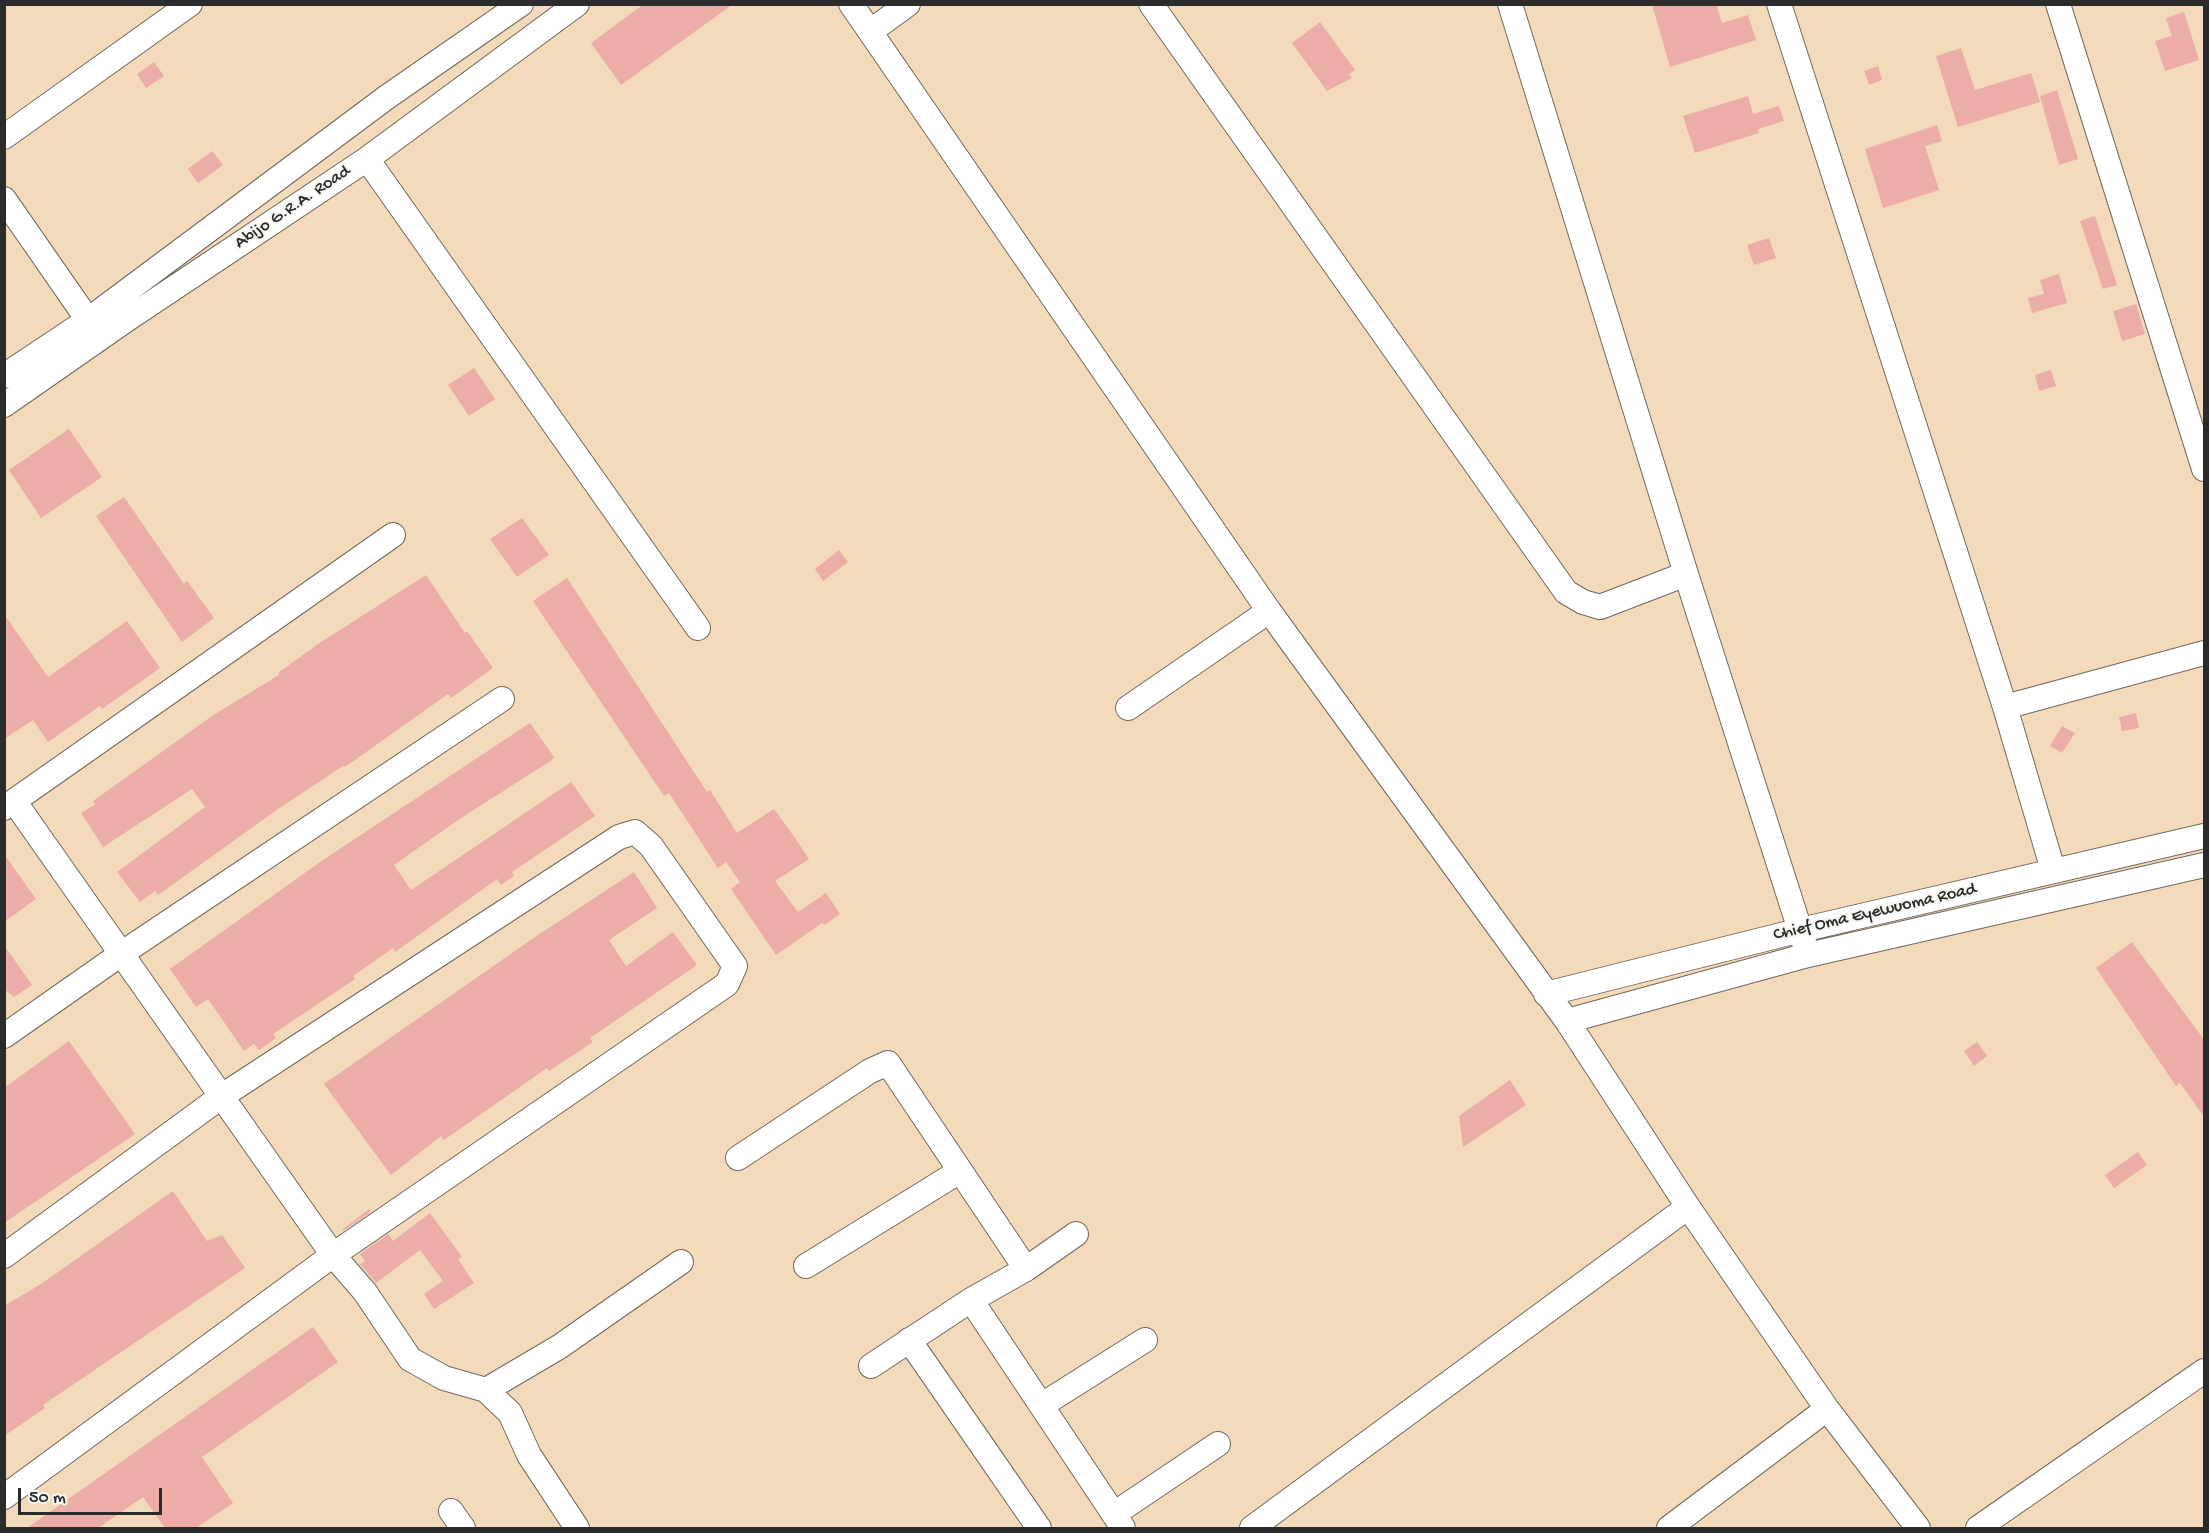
<!DOCTYPE html>
<style>
body{margin:0}
#map{position:relative;width:2209px;height:1533px;overflow:hidden;background:#f2daba;font-family:"Gochi Hand",sans-serif}
canvas{display:block}
.frame{position:absolute;inset:0;border:6px solid #2b2b2b;pointer-events:none}
.scale{position:absolute;left:18px;top:1488px;width:144px;height:27px;box-sizing:border-box;border:3px solid #2b2b2b;border-top:0;padding-left:8px;font-size:18px;line-height:21px;white-space:nowrap;color:#2b2b2b;-webkit-text-stroke:4px #f6f6f2;paint-order:stroke}
</style>
<div id="map">
<canvas width="2209" height="1533"></canvas>
<div class="frame"></div>
<div class="scale">50 m</div>
</div>
<script>
const ctx = document.querySelector('canvas').getContext('2d');
ctx.lineJoin = 'round';
function paint(path, color) {
  ctx.fillStyle = color;
  ctx.fill(path, 'evenodd');
}
function poly(rows) {
  const path = new Path2D();
  for (const r of rows) {
    path.moveTo(r[0], r[1]);
    for (let i = 2; i < r.length; i += 2) path.lineTo(r[i], r[i + 1]);
  }
  return path;
}
function strokePath(path, color, width, dash) {
  ctx.strokeStyle = color;
  ctx.lineWidth = width;
  ctx.lineCap = dash ? 'butt' : 'round';
  ctx.setLineDash(dash || []);
  ctx.stroke(path);
}
function drawText(font, color, halo, rows, align = 'center') {
  ctx.font = font + ' "Gochi Hand",sans-serif';
  ctx.lineWidth = 4.5;
  ctx.setLineDash([]);
  ctx.textBaseline = 'middle';
  ctx.strokeStyle = halo;
  ctx.fillStyle = color;
  for (const [text, x, y, turn = 0] of rows) {
    ctx.save();
    ctx.translate(x, y);
    ctx.rotate((+turn || 0) * Math.PI / 180);
    ctx.textAlign = isNaN(turn) ? turn : align;
    if (halo) ctx.strokeText(text, 0, 0);
    ctx.fillText(text, 0, 0);
    ctx.restore();
  }
}
const building = poly([
 [644,4,733,4,621,85,591,43],
 [1652,4,1716,4,1722,23,1748,15,1756,40,1670,67],
 [2184,12,2199,60,2165,71,2155,41,2172,36,2166,18],
 [1320,22,1355,70,1349,74,1352,78,1327,91,1292,43],
 [1961,48,1975,90,2031,73,2040,102,1958,127,1936,56],
 [154,62,164,76,146,88,137,74],
 [1878,66,1882,80,1869,85,1864,71],
 [2057,90,2078,159,2059,165,2040,96],
 [1748,96,1753,114,1779,106,1784,121,1758,129,1759,133,1695,153,1683,116],
 [1937,125,1942,141,1925,146,1939,190,1883,208,1865,149],
 [212,151,223,165,198,183,188,169],
 [2095,216,2117,285,2103,289,2080,221],
 [1769,238,1776,258,1754,265,1747,245],
 [2059,274,2067,303,2032,313,2028,298,2044,294,2040,280],
 [2136,304,2145,334,2122,341,2113,311],
 [474,368,495,399,469,416,448,385],
 [2051,370,2056,386,2039,391,2035,375],
 [69,429,102,477,41,518,9,470],
 [124,497,184,584,187,581,214,618,182,642,96,516],
 [522,518,549,555,517,577,490,539],
 [839,550,848,562,823,581,815,569],
 [426,575,465,633,467,631,493,668,451,698,448,694,345,767,343,766,278,809,158,895,155,891,140,902,117,872,205,807,192,789,103,847,81,813,96,804,93,801,212,716,279,675,278,673,318,644],
 [567,578,707,792,710,790,737,833,774,809,795,838,809,859,775,881,798,912,826,893,840,914,824,925,822,923,776,955,731,889,740,882,726,862,718,868,669,793,664,796,533,601],
 [4,614,48,677,127,621,160,668,102,709,100,706,48,742,33,720,4,739],
 [2136,713,2139,728,2122,731,2119,717],
 [530,723,554,757,552,760,458,820,394,865,411,890,571,782,595,816,512,872,514,876,501,885,497,879,395,952,393,948,353,976,355,979,273,1034,276,1038,259,1050,254,1044,244,1051,208,999,196,1007,170,969,323,860],
 [2062,726,2075,733,2062,753,2050,746],
 [4,854,36,899,4,922],
 [634,872,657,908,609,940,626,966,673,932,697,965,590,1038,593,1042,549,1071,547,1068,444,1140,441,1136,391,1175,324,1084,538,935],
 [2132,942,2205,1041,2205,1118,2180,1083,2176,1086,2096,968],
 [4,945,32,985,14,997,4,989],
 [69,1041,135,1134,4,1223,4,1088],
 [1977,1042,1987,1056,1974,1066,1964,1051],
 [1510,1080,1526,1105,1463,1147,1459,1116],
 [2138,1152,2147,1165,2114,1188,2105,1175],
 [173,1191,207,1241,222,1235,245,1268,43,1405,45,1408,4,1436,4,1306,41,1284],
 [369,1209,371,1212,343,1231,342,1230],
 [430,1213,462,1257,458,1259,474,1283,434,1309,424,1294,443,1281,420,1250,376,1283,360,1264,365,1261,360,1254,388,1234,393,1241],
 [313,1327,338,1362,202,1457,233,1503,196,1528,165,1528,143,1497,98,1528,27,1528]
]);
const minor = poly([
 [851,4,1269,611,1567,1021,1688,1207,1827,1409,1918,1528],
 [1151,4,1566,592,1583,602,1600,607,1686,574],
 [1510,4,1686,574,1808,955],
 [1779,4,2005,707,2053,870],
 [2058,4,2204,469],
 [871,31,908,4],
 [4,137,190,4],
 [367,159,698,628],
 [4,199,88,320],
 [4,376,88,320,387,97,521,4],
 [4,405,126,320,367,159,577,4],
 [2005,707,2204,653],
 [1128,708,1269,611],
 [14,801,333,1255,365,1292,410,1359,444,1378,486,1390,510,1413,529,1455,577,1528],
 [4,808,393,535],
 [1546,994,1801,930,2204,836],
 [1567,1021,1808,955,2204,865],
 [4,1036,121,954,502,699],
 [738,1158,870,1071,888,1063,1026,1269],
 [1076,1234,1026,1269,971,1300,1123,1528],
 [4,1256,222,1096,619,837,635,832,651,846,735,966,727,984,333,1255,4,1497],
 [806,1266,960,1171],
 [909,1340,1039,1528],
 [871,1366,971,1300],
 [486,1390,559,1347,681,1262],
 [1042,1405,1145,1340],
 [451,1511,463,1528],
 [1114,1514,1218,1444],
 [1252,1528,1688,1207],
 [1669,1528,1827,1409],
 [1978,1528,2204,1371]
]);
const streetNames = [
 ["Abijo G.R.A. Road",293,208,-34],
 ["Chief Oma Eyewuoma Road",1875,913,-13]
];
paint(building, '#ecaca8');
strokePath(minor, '#71685d', 26);
strokePath(minor, '#fff', 24);
drawText('18px', '#2b2b2b', '#f6f6f2', streetNames);
</script>
